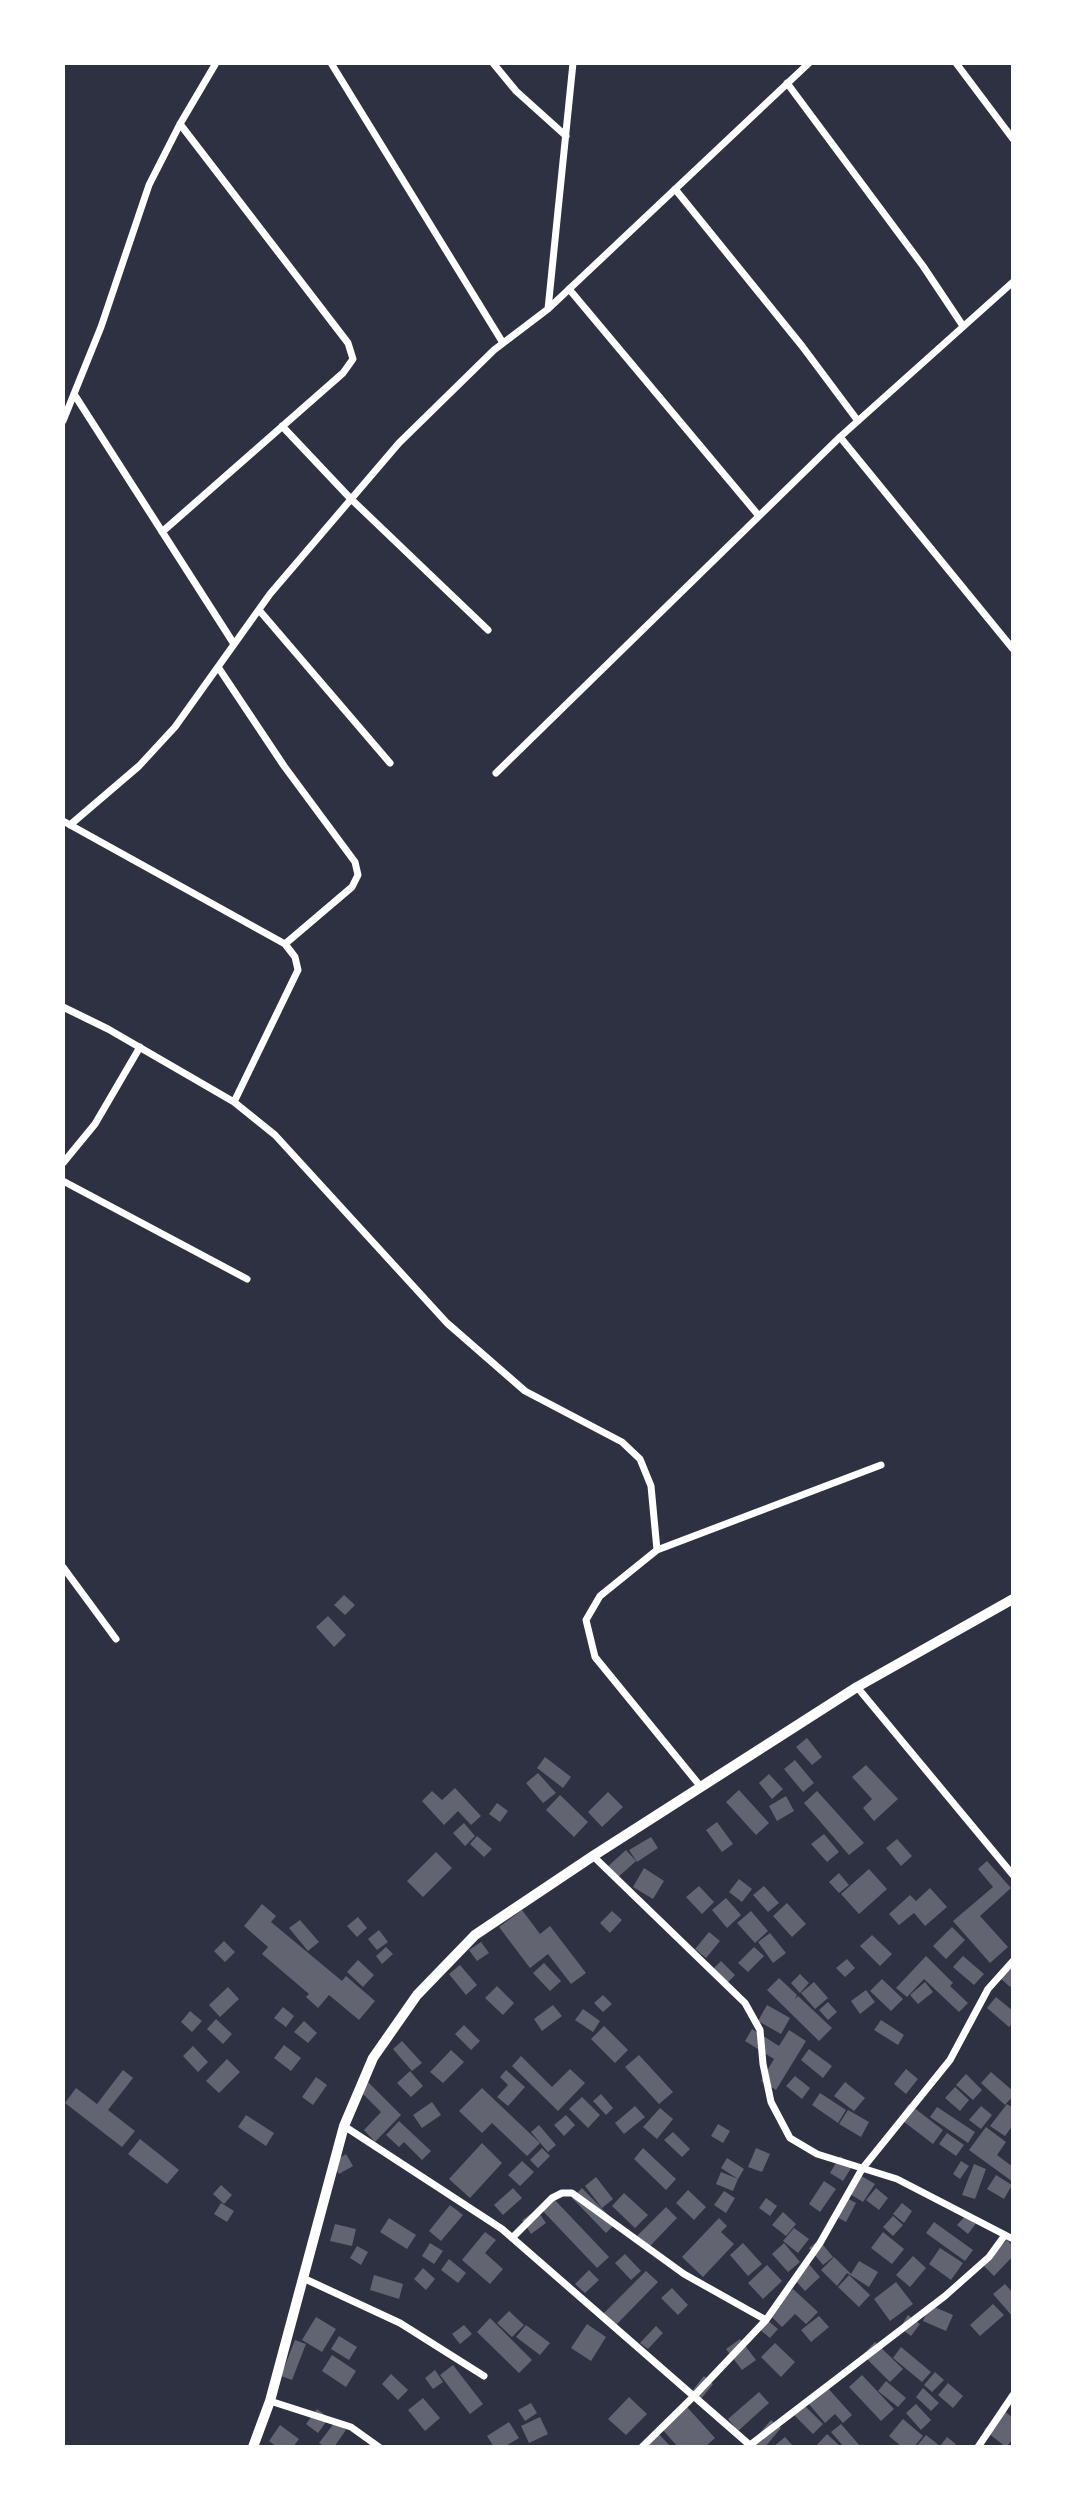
<!DOCTYPE html>
<style>
body{margin:0}
#map{position:relative;width:1076px;height:2510px;overflow:hidden;background:#2d3142;font-family:"Fira Sans Condensed",sans-serif}
canvas{display:block}
.frame{position:absolute;inset:0;border:65px solid #fff;pointer-events:none}
</style>
<div id="map">
<canvas width="1076" height="2510"></canvas>
<div class="frame"></div>
</div>
<script>
const ctx = document.querySelector('canvas').getContext('2d');
ctx.lineJoin = 'round';
function paint(path, color) {
  ctx.fillStyle = color;
  ctx.fill(path, 'evenodd');
}
function poly(rows) {
  const path = new Path2D();
  for (const r of rows) {
    path.moveTo(r[0], r[1]);
    for (let i = 2; i < r.length; i += 2) path.lineTo(r[i], r[i + 1]);
  }
  return path;
}
function strokePath(path, color, width, dash) {
  ctx.strokeStyle = color;
  ctx.lineWidth = width;
  ctx.lineCap = dash ? 'butt' : 'round';
  ctx.setLineDash(dash || []);
  ctx.stroke(path);
}
const building = poly([
 [344,1595,355,1605,345,1615,334,1605],
 [328,1616,346,1635,334,1647,316,1627],
 [807,1738,822,1757,812,1765,796,1747],
 [545,1757,571,1777,563,1788,537,1768],
 [795,1760,814,1783,803,1792,784,1769],
 [866,1765,898,1799,874,1821,863,1808,872,1799,852,1777],
 [538,1773,556,1793,543,1803,526,1783],
 [769,1774,783,1789,772,1799,759,1783],
 [455,1788,481,1816,471,1825,458,1811,444,1825,422,1801,432,1791,442,1800],
 [739,1790,769,1823,756,1835,726,1802],
 [817,1791,864,1843,849,1855,804,1803],
 [608,1792,623,1807,602,1827,588,1812],
 [560,1795,588,1822,574,1837,546,1810],
 [786,1796,794,1811,777,1821,769,1806],
 [497,1803,508,1811,500,1822,489,1814],
 [717,1822,733,1844,722,1852,706,1830],
 [464,1823,475,1836,465,1846,453,1833],
 [824,1834,839,1852,827,1862,811,1844],
 [477,1836,492,1849,484,1857,470,1844],
 [651,1837,658,1848,637,1862,629,1850],
 [897,1839,912,1856,901,1866,886,1848],
 [626,1850,636,1861,615,1880,605,1869],
 [436,1852,452,1868,423,1897,407,1881],
 [987,1861,1011,1888,980,1916,1008,1947,990,1963,953,1921,993,1887,978,1869],
 [644,1868,664,1881,653,1899,633,1887],
 [869,1869,887,1889,859,1914,841,1894],
 [839,1873,849,1885,839,1893,829,1882],
 [739,1879,752,1889,742,1902,729,1892],
 [699,1886,714,1902,702,1914,686,1897],
 [764,1886,779,1903,768,1912,753,1895],
 [930,1888,947,1907,925,1926,914,1913,899,1925,889,1914,910,1895,916,1901],
 [726,1898,741,1915,727,1928,712,1910],
 [787,1903,806,1924,792,1937,773,1916],
 [262,1904,276,1916,271,1922,342,1981,346,1976,375,2001,359,2020,329,1995,318,2008,306,1997,309,1994,262,1954,268,1947,244,1926],
 [522,1910,540,1934,550,1926,586,1973,571,1984,548,1954,530,1968,499,1927],
 [612,1911,622,1920,610,1933,600,1923],
 [751,1911,768,1931,755,1943,737,1923],
 [358,1917,367,1928,357,1937,347,1926],
 [300,1920,319,1942,308,1951,289,1928],
 [952,1927,965,1940,946,1959,933,1946],
 [379,1930,388,1942,377,1950,368,1939],
 [709,1932,720,1941,706,1958,695,1949],
 [770,1933,786,1953,773,1963,758,1942],
 [872,1935,892,1954,880,1966,860,1946],
 [224,1941,235,1952,225,1962,214,1951],
 [481,1942,489,1953,477,1961,469,1950],
 [386,1947,393,1954,382,1964,376,1956],
 [754,1947,764,1956,748,1972,738,1963],
 [926,1956,953,1983,950,1986,968,2003,959,2012,924,1979,907,1997,896,1988],
 [963,1956,984,1974,974,1985,953,1967],
 [847,1959,855,1968,845,1977,836,1968],
 [358,1960,374,1975,363,1987,347,1972],
 [721,1961,735,1975,726,1984,712,1970],
 [1013,1962,1013,1983,1010,1987,999,1977],
 [544,1963,561,1981,550,1991,533,1973],
 [460,1965,477,1985,466,1995,449,1974],
 [800,1974,809,1983,800,1993,791,1983],
 [779,1978,797,1995,795,1999,798,1996,832,2028,819,2041,767,1990],
 [882,1979,903,1999,891,2011,870,1991],
 [814,1982,828,1998,815,2009,801,1993],
 [925,1982,933,1992,918,2004,910,1995],
 [497,1986,514,2003,503,2015,485,1998],
 [228,1987,239,1999,220,2017,209,2005],
 [866,1990,875,2002,860,2014,851,2001],
 [603,1995,612,2004,603,2012,594,2003],
 [996,1997,1013,2011,1013,2023,1009,2027,987,2008],
 [828,2002,837,2012,828,2020,819,2010],
 [553,2005,562,2016,542,2031,534,2019],
 [767,2005,790,2018,781,2034,758,2021],
 [283,2007,294,2016,286,2027,274,2018],
 [583,2009,600,2021,593,2032,575,2020],
 [190,2011,202,2021,192,2032,181,2022],
 [216,2019,232,2034,223,2044,207,2029],
 [881,2020,904,2035,898,2045,874,2030],
 [304,2021,317,2033,308,2043,294,2032],
 [464,2025,480,2041,471,2050,455,2034],
 [604,2026,628,2050,615,2063,591,2039],
 [752,2029,779,2046,789,2030,806,2041,776,2090,761,2081,774,2059,745,2041],
 [402,2041,422,2063,412,2071,393,2049],
 [284,2045,301,2058,291,2071,274,2058],
 [193,2046,208,2062,198,2072,183,2056],
 [809,2049,832,2066,823,2078,801,2060],
 [451,2050,464,2062,443,2083,430,2072],
 [639,2055,673,2092,659,2104,625,2067],
 [521,2056,552,2087,570,2069,585,2083,558,2111,512,2066],
 [227,2059,240,2072,219,2093,206,2081],
 [906,2069,918,2079,906,2094,894,2084],
 [123,2070,133,2078,108,2110,135,2131,122,2147,65,2103,76,2088,97,2104],
 [506,2070,525,2087,508,2106,497,2097,508,2085,500,2077],
 [410,2071,423,2086,411,2097,397,2083],
 [991,2072,1013,2091,1013,2096,1005,2105,981,2083],
 [966,2074,982,2090,973,2100,956,2085],
 [795,2076,810,2088,802,2099,786,2086],
 [316,2077,327,2085,313,2105,302,2097],
 [366,2080,401,2115,375,2142,364,2130,381,2112,358,2089],
 [845,2082,865,2098,854,2111,834,2096],
 [955,2087,969,2100,960,2111,945,2098],
 [482,2088,540,2143,527,2156,492,2123,482,2133,459,2111],
 [820,2093,846,2110,838,2123,812,2105],
 [601,2094,613,2108,606,2115,593,2101],
 [582,2097,600,2115,588,2128,569,2109],
 [432,2102,441,2115,422,2128,413,2115],
 [909,2104,943,2130,933,2144,899,2118],
 [1007,2104,1013,2108,1013,2125,1005,2136,990,2126],
 [635,2106,645,2117,624,2134,615,2123],
 [981,2106,992,2115,981,2129,969,2120],
 [937,2107,975,2132,968,2143,930,2117],
 [660,2108,673,2119,657,2139,643,2127],
 [848,2110,869,2122,861,2137,839,2124],
 [246,2115,274,2133,266,2146,238,2127],
 [566,2115,575,2125,564,2136,554,2125],
 [399,2121,431,2151,422,2160,404,2142,399,2147,386,2135],
 [718,2124,730,2131,723,2143,711,2136],
 [539,2125,556,2145,548,2152,531,2132],
 [986,2127,1006,2142,997,2155,1013,2167,1013,2182,969,2150],
 [673,2132,690,2149,682,2157,664,2140],
 [947,2133,964,2145,956,2156,939,2144],
 [140,2139,179,2170,167,2184,128,2154],
 [482,2143,502,2163,470,2198,449,2179],
 [542,2148,550,2156,538,2168,530,2160],
 [643,2148,676,2179,666,2190,634,2159],
 [756,2148,770,2154,762,2172,748,2167],
 [346,2154,353,2166,339,2174,332,2163],
 [840,2156,853,2165,843,2181,830,2173],
 [727,2158,744,2169,738,2179,721,2168],
 [522,2161,534,2172,520,2186,508,2175],
 [961,2161,969,2166,960,2179,953,2174],
 [974,2164,986,2169,975,2199,962,2195],
 [721,2172,738,2179,733,2191,716,2184],
 [858,2174,875,2184,863,2202,847,2192],
 [996,2175,1012,2185,1004,2199,987,2189],
 [596,2177,613,2199,602,2208,585,2186],
 [824,2181,836,2189,820,2212,809,2204],
 [221,2185,232,2195,224,2204,213,2194],
 [513,2188,522,2198,503,2215,494,2205],
 [582,2188,616,2223,606,2233,572,2198],
 [876,2188,888,2198,879,2210,866,2200],
 [688,2190,706,2207,694,2220,676,2203],
 [724,2191,735,2198,726,2213,714,2205],
 [624,2193,648,2215,635,2228,612,2206],
 [552,2197,609,2257,597,2268,540,2208],
 [845,2197,856,2203,846,2222,835,2216],
 [766,2198,777,2206,770,2216,759,2208],
 [221,2203,234,2211,227,2222,214,2214],
 [902,2203,912,2211,904,2223,893,2214],
 [450,2205,463,2215,441,2241,429,2231],
 [666,2207,677,2218,649,2247,637,2236],
 [537,2210,546,2223,531,2234,522,2220],
 [783,2212,796,2224,786,2236,772,2225],
 [967,2214,977,2222,968,2234,957,2225],
 [893,2216,903,2225,893,2236,883,2227],
 [389,2218,416,2235,407,2249,380,2232],
 [719,2218,727,2226,721,2232,734,2244,703,2277,682,2257],
 [934,2222,973,2250,965,2261,926,2233],
 [335,2224,356,2229,352,2246,330,2241],
 [794,2228,809,2239,798,2253,783,2241],
 [485,2232,496,2240,485,2253,503,2269,490,2284,462,2260],
 [883,2232,904,2249,892,2264,871,2248],
 [819,2240,833,2257,823,2265,809,2248],
 [1007,2240,1013,2246,1013,2256,994,2276,982,2264],
 [430,2243,443,2251,434,2264,422,2256],
 [743,2243,762,2264,748,2276,730,2255],
 [784,2243,800,2262,788,2272,772,2254],
 [357,2246,368,2252,361,2265,350,2258],
 [940,2248,963,2263,951,2280,929,2264],
 [625,2254,641,2271,631,2280,615,2263],
 [913,2256,926,2268,910,2287,896,2275],
 [834,2257,851,2274,859,2261,878,2272,869,2287,847,2273,837,2286,821,2270],
 [449,2259,466,2273,458,2283,441,2270],
 [808,2263,820,2277,805,2291,792,2277],
 [767,2265,782,2281,763,2299,748,2283],
 [423,2268,435,2279,426,2290,414,2279],
 [589,2270,599,2280,585,2293,575,2284],
 [646,2271,658,2282,616,2325,604,2313],
 [374,2275,403,2284,399,2299,370,2290],
 [849,2275,870,2295,859,2307,838,2287],
 [896,2282,913,2304,890,2321,874,2299],
 [1005,2284,1013,2293,1013,2317,993,2294],
 [672,2288,688,2305,678,2315,661,2298],
 [793,2289,818,2312,806,2324,795,2314,782,2327,769,2314],
 [993,2304,1004,2315,980,2336,970,2325],
 [930,2305,953,2315,946,2331,923,2321],
 [509,2311,524,2325,512,2337,497,2323],
 [908,2315,920,2324,911,2336,900,2328],
 [819,2316,829,2327,811,2342,801,2330],
 [316,2317,336,2329,322,2352,302,2340],
 [490,2318,532,2360,519,2373,477,2332],
 [767,2320,778,2329,770,2338,759,2329],
 [587,2324,606,2337,591,2361,571,2348],
 [464,2325,472,2334,460,2344,452,2334],
 [526,2325,550,2343,540,2355,516,2337],
 [656,2326,663,2333,648,2349,640,2343],
 [339,2336,357,2347,349,2360,331,2349],
 [740,2339,756,2360,742,2370,726,2349],
 [295,2340,306,2344,292,2380,281,2376],
 [875,2342,903,2369,890,2382,863,2355],
 [775,2343,795,2362,781,2377,761,2357],
 [901,2347,931,2372,922,2382,893,2358],
 [332,2355,356,2371,346,2387,322,2371],
 [453,2365,483,2404,470,2414,440,2375],
 [435,2370,443,2382,433,2389,425,2378],
 [935,2372,944,2380,932,2392,924,2385],
 [391,2374,408,2390,398,2400,382,2384],
 [862,2375,894,2409,881,2421,849,2387],
 [704,2376,713,2384,701,2399,692,2391],
 [886,2381,906,2398,898,2407,878,2391],
 [948,2383,963,2396,953,2408,938,2395],
 [826,2386,852,2415,843,2423,835,2414,825,2423,808,2403],
 [923,2388,939,2403,931,2411,916,2397],
 [759,2392,769,2403,738,2431,728,2419],
 [629,2397,647,2414,626,2435,608,2419],
 [423,2398,440,2418,425,2431,408,2410],
 [801,2402,823,2424,813,2434,791,2412],
 [531,2403,537,2413,525,2421,518,2410],
 [916,2404,931,2420,921,2430,906,2413],
 [687,2407,715,2438,705,2447,678,2447,662,2429],
 [317,2409,329,2418,318,2433,306,2424],
 [1002,2409,1013,2418,1013,2439,1006,2447,984,2430],
 [540,2417,548,2434,529,2443,521,2426],
 [903,2419,923,2436,914,2447,902,2447,889,2436],
 [771,2420,781,2428,765,2447,758,2447,752,2442],
 [335,2422,346,2430,334,2447,325,2447,319,2443],
 [509,2422,519,2438,504,2447,494,2447,487,2436],
 [841,2424,861,2447,844,2447,831,2432],
 [280,2425,299,2439,293,2447,277,2447,269,2441],
 [657,2432,671,2447,640,2447],
 [827,2434,841,2447,815,2447],
 [926,2435,940,2446,947,2437,956,2444,953,2447,916,2447],
 [785,2437,794,2447,773,2447]
]);
const minor = poly([
 [331,63,503,343],
 [493,63,516,91,566,136],
 [956,63,1013,139],
 [787,83,923,266,963,326],
 [675,189,802,346,858,421],
 [569,289,759,516],
 [548,309,573,63],
 [74,394,234,644],
 [63,421,101,327,149,185,180,124,216,63],
 [282,426,350,498,488,630],
 [840,437,1013,649],
 [162,532,343,373,353,359,348,343,180,124],
 [259,610,390,763],
 [218,667,284,766,355,862,358,875,352,887,285,944],
 [496,773,840,437,1013,282],
 [63,821,285,944,295,957,298,970,234,1102],
 [70,825,139,766,175,727,270,594,399,443,494,350,548,309,809,63],
 [63,1007,108,1029,234,1102,275,1135,447,1323,525,1391,622,1442,640,1459,651,1486,657,1550],
 [63,1163,95,1124,140,1047],
 [63,1181,247,1279],
 [63,1567,116,1639],
 [857,1687,1013,1875],
 [701,1787,595,1657,586,1620,600,1596,657,1550,881,1465],
 [593,1856,745,2003,760,2030,763,2064,771,2102,790,2138,817,2154,897,2179,1013,2239],
 [344,2126,502,2229,752,2447],
 [512,2238,552,2198,562,2193,572,2193,684,2274,766,2320],
 [303,2278,400,2323,484,2376],
 [270,2401,351,2427,379,2447],
 [750,2445,945,2296,989,2257,1005,2235],
 [642,2447,694,2396,766,2320,820,2243,862,2169,950,2060,988,1989,1013,1961],
 [978,2447,1013,2395]
]);
const tertiary = poly([
 [253,2447,270,2401,344,2126,373,2058,417,1995,475,1935,593,1856,857,1687,1013,1599]
]);
paint(building, '#626471');
strokePath(minor, '#fff', 7);
strokePath(tertiary, '#fff', 10);
</script>
